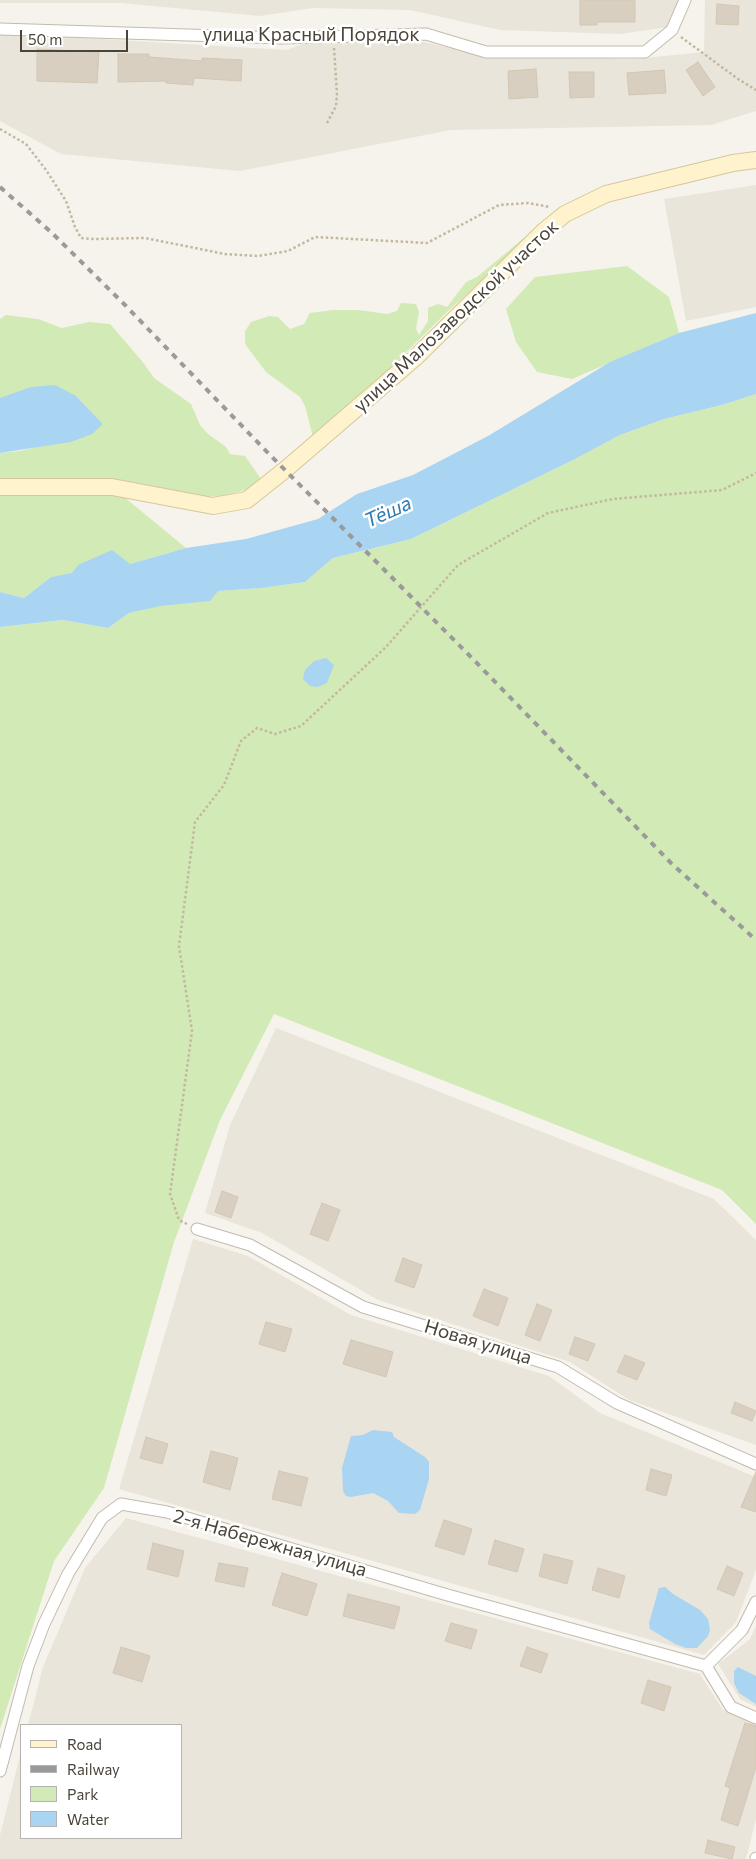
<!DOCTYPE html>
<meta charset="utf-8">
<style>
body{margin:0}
#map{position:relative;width:756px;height:1859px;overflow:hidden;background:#f6f3ec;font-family:Commissioner,sans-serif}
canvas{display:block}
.legend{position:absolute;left:20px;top:1724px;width:162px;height:115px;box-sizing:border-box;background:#fff;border:1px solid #b7b4b0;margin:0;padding:6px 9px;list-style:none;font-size:15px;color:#4b4439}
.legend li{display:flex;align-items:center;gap:10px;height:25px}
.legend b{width:25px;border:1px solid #b7b4b0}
.scale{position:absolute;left:20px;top:30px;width:108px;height:22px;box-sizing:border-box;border:2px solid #4b4439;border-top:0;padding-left:6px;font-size:15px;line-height:18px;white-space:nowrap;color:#4b4439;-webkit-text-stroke:4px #fff;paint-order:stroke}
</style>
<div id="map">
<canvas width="756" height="1859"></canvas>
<ul class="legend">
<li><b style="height:6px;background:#fff3cd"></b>Road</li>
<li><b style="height:6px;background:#9a9a9a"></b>Railway</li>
<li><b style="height:14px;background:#d2eab5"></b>Park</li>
<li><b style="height:14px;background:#a9d4f2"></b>Water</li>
</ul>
<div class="scale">50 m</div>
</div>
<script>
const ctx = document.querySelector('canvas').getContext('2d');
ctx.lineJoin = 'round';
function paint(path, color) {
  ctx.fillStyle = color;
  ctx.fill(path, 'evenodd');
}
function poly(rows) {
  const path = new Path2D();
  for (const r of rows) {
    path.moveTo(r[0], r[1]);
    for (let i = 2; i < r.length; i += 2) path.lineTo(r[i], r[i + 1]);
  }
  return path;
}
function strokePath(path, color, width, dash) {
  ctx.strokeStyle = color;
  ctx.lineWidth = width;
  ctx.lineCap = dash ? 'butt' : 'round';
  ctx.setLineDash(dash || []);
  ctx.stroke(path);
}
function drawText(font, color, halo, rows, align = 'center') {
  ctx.font = font + ' Commissioner,sans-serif';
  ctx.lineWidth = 5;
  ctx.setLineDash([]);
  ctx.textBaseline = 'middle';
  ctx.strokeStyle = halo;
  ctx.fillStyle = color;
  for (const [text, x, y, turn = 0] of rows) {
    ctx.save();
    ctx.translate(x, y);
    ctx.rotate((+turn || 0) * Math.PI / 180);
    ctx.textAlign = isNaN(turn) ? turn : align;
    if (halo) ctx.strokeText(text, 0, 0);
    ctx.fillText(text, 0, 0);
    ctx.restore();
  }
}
const residential = poly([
 [0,0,679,0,679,7,669,27,620,34,500,30,410,10,313,8,260,16,121,3,0,3],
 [705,0,756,0,756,111,711,125,451,130,240,171,61,154,0,121,0,33,286,50,324,37,414,40,493,57,634,59,704,52],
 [756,185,756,307,686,321,664,199],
 [276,1028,714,1199,756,1240,756,1445,629,1400,570,1362,378,1300,262,1233,205,1213,230,1125],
 [193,1239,248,1256,351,1315,549,1376,600,1413,756,1477,756,1570,736,1622,704,1655,119,1489],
 [126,1518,700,1674,723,1710,756,1722,756,1819,746,1859,0,1859,0,1835,21,1752,21,1838,181,1838,181,1725,28,1725,43,1667,85,1568],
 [756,1626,756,1707,740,1699,718,1664,750,1639]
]);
const green = poly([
 [537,227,538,230,448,311,364,394,313,437,305,406,300,397,266,372,245,344,245,331,251,322,269,316,278,317,290,329,304,324,310,313,333,310,359,310,387,314,397,311,401,303,416,304,419,312,416,329,419,335,428,321,428,308,438,304,447,307,466,282,477,277],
 [627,266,669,297,679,333,572,379,537,372,516,342,506,309,535,277],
 [6,315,38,319,62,328,89,322,110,324,142,361,154,378,191,404,200,425,208,434,226,447,230,454,245,456,261,479,256,487,220,497,0,481,0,453,20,451,50,444,103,424,76,396,0,398,0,319],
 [756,394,756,1224,722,1190,274,1014,220,1120,174,1242,104,1488,54,1561,0,1729,0,627,63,620,108,628,129,613,218,591,261,588,305,582,333,558,411,539,573,460,620,435,664,419,722,405],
 [0,487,112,487,186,548,130,564,51,577,24,598,0,592]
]);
const water = poly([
 [756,313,756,394,722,405,664,419,620,435,573,460,411,539,333,558,305,582,261,588,218,591,210,601,160,606,129,613,108,628,63,620,0,627,0,592,24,598,51,577,72,573,78,565,112,550,130,564,186,548,246,539,318,519,357,494,413,475,488,436,610,362,679,333],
 [55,385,76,396,103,424,92,434,71,442,0,453,0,398,31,387],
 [326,658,334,665,327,683,318,687,310,686,303,679,305,670,314,661],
 [373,1430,392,1432,394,1437,425,1457,429,1462,429,1479,420,1510,415,1514,399,1513,388,1501,373,1493,351,1497,346,1496,343,1491,342,1468,351,1436,363,1435],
 [665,1587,673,1594,700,1610,708,1619,710,1630,708,1636,697,1648,686,1648,675,1644,650,1629,649,1623,659,1588],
 [738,1667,756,1676,756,1704,739,1693,734,1683,734,1671]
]);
const building = poly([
 [580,0,635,0,635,22,597,22,597,25,580,25,580,0],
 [717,4,739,6,738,25,716,24,717,4],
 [37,49,99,52,97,83,37,81,37,49],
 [118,54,149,54,149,57,202,61,202,58,242,60,241,81,194,78,193,85,166,83,166,81,118,82,118,54],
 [698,62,715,87,703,96,686,70,698,62],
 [536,69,538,97,509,99,508,71,536,69],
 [664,70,666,93,629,95,627,73,664,70],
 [569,72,594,72,594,97,570,98,569,72],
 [222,1191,238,1197,231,1218,215,1212,222,1191],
 [322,1203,340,1210,328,1241,310,1234,322,1203],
 [403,1258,422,1265,414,1288,395,1281,403,1258],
 [484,1289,508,1298,498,1326,473,1316,484,1289],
 [537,1304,552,1310,540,1341,525,1335,537,1304],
 [266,1322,292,1329,285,1352,259,1344,266,1322],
 [575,1337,595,1344,588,1361,569,1354,575,1337],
 [351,1340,393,1352,386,1377,343,1364,351,1340],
 [625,1355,645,1363,637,1380,617,1372,625,1355],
 [735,1402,756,1411,752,1421,731,1413,735,1402],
 [146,1437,168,1444,162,1464,140,1458,146,1437],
 [211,1451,238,1458,230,1490,203,1482,211,1451],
 [651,1469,672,1475,666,1496,646,1490,651,1469],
 [279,1471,308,1478,301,1506,272,1499,279,1471],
 [756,1472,756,1512,741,1507,756,1472],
 [444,1520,472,1529,464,1555,435,1546,444,1520],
 [495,1540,524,1549,517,1572,488,1564,495,1540],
 [153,1543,184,1551,178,1577,147,1569,153,1543],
 [544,1554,573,1561,567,1584,539,1576,544,1554],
 [219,1563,248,1568,244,1587,215,1581,219,1563],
 [727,1566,743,1573,734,1596,717,1589,727,1566],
 [598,1568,625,1576,619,1598,592,1590,598,1568],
 [282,1573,317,1584,307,1616,272,1605,282,1573],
 [348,1594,400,1607,394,1629,343,1616,348,1594],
 [451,1623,477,1630,471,1649,445,1641,451,1623],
 [121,1647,150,1656,142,1682,113,1673,121,1647],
 [527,1647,548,1654,541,1673,520,1666,527,1647],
 [648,1680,671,1687,664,1711,641,1703,648,1680],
 [745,1723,756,1726,756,1767,738,1826,721,1820,730,1788,725,1786,745,1723],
 [708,1840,735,1847,732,1859,705,1853,708,1840]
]);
const path = poly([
 [681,37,738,79,756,90],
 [327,123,336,106,337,94,334,48],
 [0,129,26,144,46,170,66,201,75,227,81,238,93,239,145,238,225,254,258,256,288,251,315,237,427,243,499,205,528,203,550,207],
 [187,1224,179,1220,170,1194,192,1031,179,946,195,822,224,785,241,741,257,728,275,734,301,726,386,647,458,565,548,513,613,499,722,490,756,473]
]);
const street = poly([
 [0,29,282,38,426,34,486,52,645,52,672,30,685,0],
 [197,1229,250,1245,363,1307,558,1367,617,1403,756,1464],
 [706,1666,742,1630,756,1602],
 [706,1666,731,1707,756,1718],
 [0,1771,28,1666,44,1624,68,1574,102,1518,121,1504,167,1512,444,1594,706,1666],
 [756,1859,756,1858]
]);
const secondary = poly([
 [0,487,112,487,213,506,247,500,286,469,415,358,544,231,565,214,606,194,733,163,756,160]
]);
const rail = poly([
 [0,187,51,232,124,304,270,455,468,654,671,863,756,940]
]);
const streetNames = [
 ["улица Красный Порядок",311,35],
 ["улица Малозаводской участок",456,316,-43],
 ["Новая улица",478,1342,17],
 ["2-я Набережная улица",270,1543,16]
];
const waterNames = [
 ["Тёша",388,512,-24]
];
paint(residential, '#eae5da');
paint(green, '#d2eab5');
paint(water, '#a9d4f2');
paint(building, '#d8cfc1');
strokePath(building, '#d3c7b4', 1);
strokePath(street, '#c2bbae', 13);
strokePath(secondary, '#d6c79b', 18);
strokePath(path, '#c4b79f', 2.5, [2.5, 2.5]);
strokePath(street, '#fff', 11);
strokePath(secondary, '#fff3cd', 16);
strokePath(rail, '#9a9a9a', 4, [6, 6]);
drawText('19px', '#4b4439', '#fff', streetNames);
drawText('italic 20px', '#2e7ab2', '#fff', waterNames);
</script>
